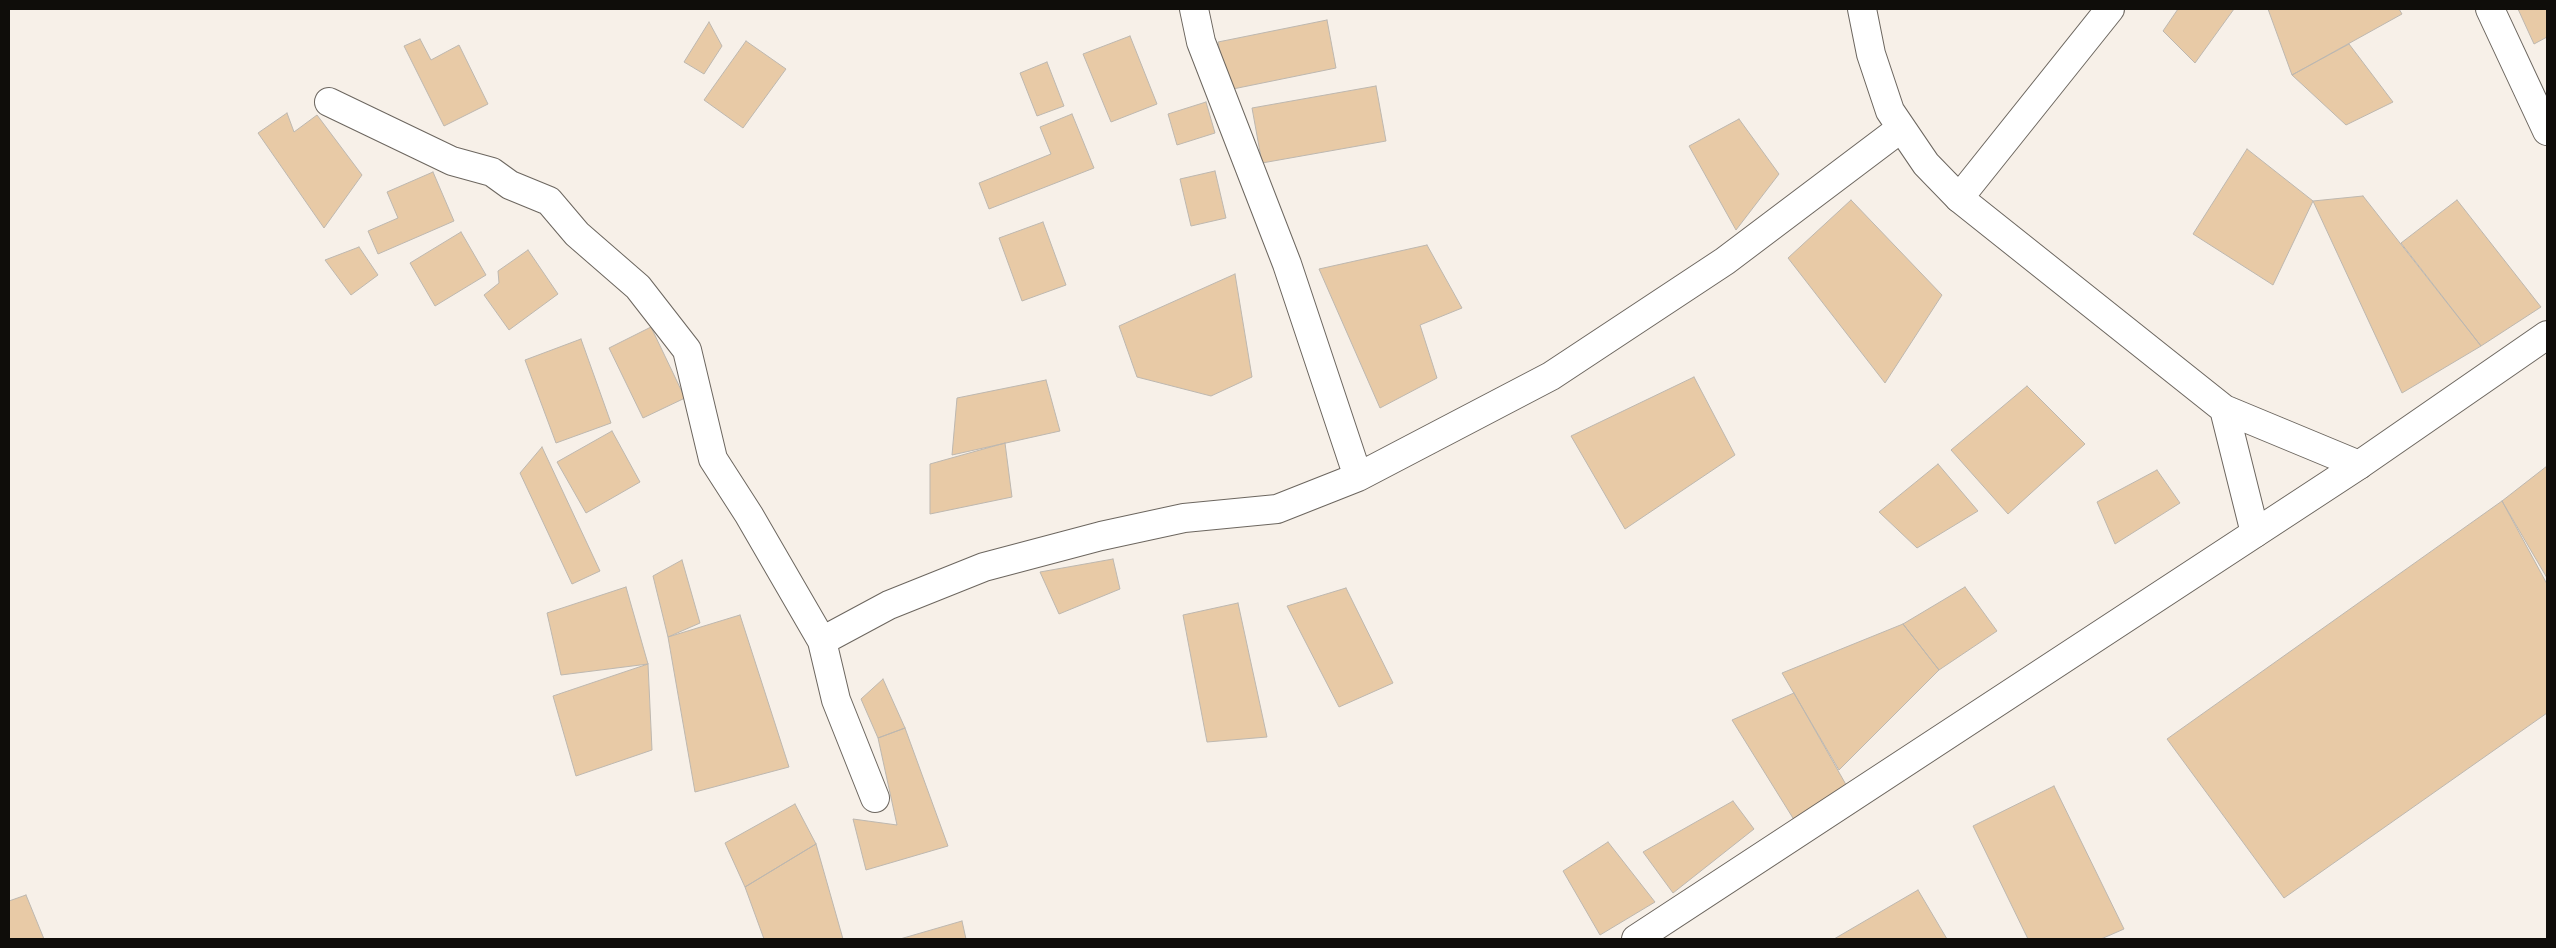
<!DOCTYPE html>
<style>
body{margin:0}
#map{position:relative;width:2556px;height:948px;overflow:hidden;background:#f7f0e8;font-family:Commissioner,sans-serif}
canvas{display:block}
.frame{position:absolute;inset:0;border:10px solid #0f0d0a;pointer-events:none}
</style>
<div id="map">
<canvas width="2556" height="948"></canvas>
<div class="frame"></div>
</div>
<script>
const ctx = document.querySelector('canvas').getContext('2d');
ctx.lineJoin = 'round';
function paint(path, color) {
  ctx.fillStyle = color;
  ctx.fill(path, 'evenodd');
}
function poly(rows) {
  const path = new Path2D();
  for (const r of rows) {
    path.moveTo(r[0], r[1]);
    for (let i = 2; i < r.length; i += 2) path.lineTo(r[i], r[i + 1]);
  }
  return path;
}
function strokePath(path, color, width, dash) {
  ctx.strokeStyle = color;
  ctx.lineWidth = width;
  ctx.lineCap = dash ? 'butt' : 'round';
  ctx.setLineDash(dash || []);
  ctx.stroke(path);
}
const building = poly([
 [2178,9,2234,9,2195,63,2163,31,2178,9],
 [2268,9,2399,9,2402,14,2292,75,2268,9],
 [2518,9,2547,9,2547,37,2534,44,2518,9],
 [1327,20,1336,68,1228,90,1218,42,1327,20],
 [709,22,722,46,704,74,684,62,709,22],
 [1130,36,1157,104,1111,122,1083,54,1130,36],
 [420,39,431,60,459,45,488,104,444,126,404,46,420,39],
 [746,41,786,69,743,128,704,100,746,41],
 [2349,44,2393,102,2346,125,2292,75,2349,44],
 [1047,62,1064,106,1037,116,1020,73,1047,62],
 [1376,86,1386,141,1262,163,1252,108,1376,86],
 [1206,102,1215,133,1177,145,1168,114,1206,102],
 [287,113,294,132,317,115,362,175,324,228,258,133,287,113],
 [1072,114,1094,168,989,209,979,183,1051,154,1040,127,1072,114],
 [1739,119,1779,174,1736,230,1689,146,1739,119],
 [2247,149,2313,201,2273,285,2193,234,2247,149],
 [1215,171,1226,218,1191,226,1180,179,1215,171],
 [433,172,454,221,378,254,368,231,398,218,387,192,433,172],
 [2363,196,2481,346,2402,393,2313,201,2363,196],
 [1851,200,1942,295,1885,383,1788,258,1851,200],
 [2457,200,2541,307,2481,346,2401,243,2457,200],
 [1043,222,1066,285,1022,301,999,238,1043,222],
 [461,232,486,275,435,306,410,263,461,232],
 [1427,245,1462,308,1420,325,1437,378,1380,408,1319,269,1427,245],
 [359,247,378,275,351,295,325,260,359,247],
 [528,250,558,294,509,330,484,295,499,283,498,271,528,250],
 [1235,274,1252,377,1211,396,1137,377,1119,326,1235,274],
 [651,327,685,398,643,418,609,348,651,327],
 [581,339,611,423,556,443,525,360,581,339],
 [1694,377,1735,455,1625,529,1571,436,1694,377],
 [1046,380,1060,431,952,455,957,398,1046,380],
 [2027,386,2085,444,2008,514,1951,450,2027,386],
 [612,431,640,482,586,513,557,462,612,431],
 [1005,443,1012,497,930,514,930,464,1005,443],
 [542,447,600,571,572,584,520,473,542,447],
 [1938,464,1978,511,1917,548,1879,512,1938,464],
 [2547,466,2547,578,2502,501,2547,466],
 [2157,470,2180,503,2115,544,2097,502,2157,470],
 [2502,501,2547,584,2547,713,2284,898,2167,739,2502,501],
 [1113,559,1120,589,1059,614,1040,572,1113,559],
 [682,560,700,623,668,637,653,576,682,560],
 [626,587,648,664,561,675,547,613,626,587],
 [1965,587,1997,631,1939,670,1903,624,1965,587],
 [1346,588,1393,683,1339,707,1287,606,1346,588],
 [1238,603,1267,737,1207,742,1183,615,1238,603],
 [740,615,789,767,695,792,668,637,740,615],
 [1903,624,1939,670,1839,770,1782,673,1903,624],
 [648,664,652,750,576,776,553,696,648,664],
 [883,679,905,728,878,738,861,699,883,679],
 [1794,693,1853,797,1801,831,1732,720,1794,693],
 [905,728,948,846,866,870,853,819,897,825,878,738,905,728],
 [2054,786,2124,929,2101,939,2028,939,1973,826,2054,786],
 [1733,801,1754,829,1673,893,1643,852,1733,801],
 [795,804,816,844,745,887,725,843,795,804],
 [1608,842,1655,902,1600,935,1563,871,1608,842],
 [816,844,843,939,764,939,745,887,816,844],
 [1918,890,1947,939,1834,939,1918,890],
 [26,895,44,939,9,939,9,901,26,895],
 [962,921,966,939,900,939,962,921]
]);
const street = poly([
 [1194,9,1201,42,1287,264,1358,477],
 [2490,9,2547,131],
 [329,102,452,161,492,172,510,185,549,201,577,234,638,287,687,350,713,459,749,515,822,641,836,700,875,798],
 [1959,198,2110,9],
 [822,641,889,605,984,567,1101,536,1184,518,1277,509,1358,477,1551,376,1725,261,1900,129]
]);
const secondary = poly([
 [1862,9,1871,54,1890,111,1926,164,1959,198,2224,409,2359,465],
 [2224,409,2255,533]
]);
const primary = poly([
 [1636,939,2359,465,2547,335]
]);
paint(building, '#e8caa6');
strokePath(building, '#bdb7af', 1);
strokePath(street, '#6c665f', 30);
strokePath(secondary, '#6c665f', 30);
strokePath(primary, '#6c665f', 30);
strokePath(street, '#fff', 28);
strokePath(secondary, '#fff', 28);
strokePath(primary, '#fff', 28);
</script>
